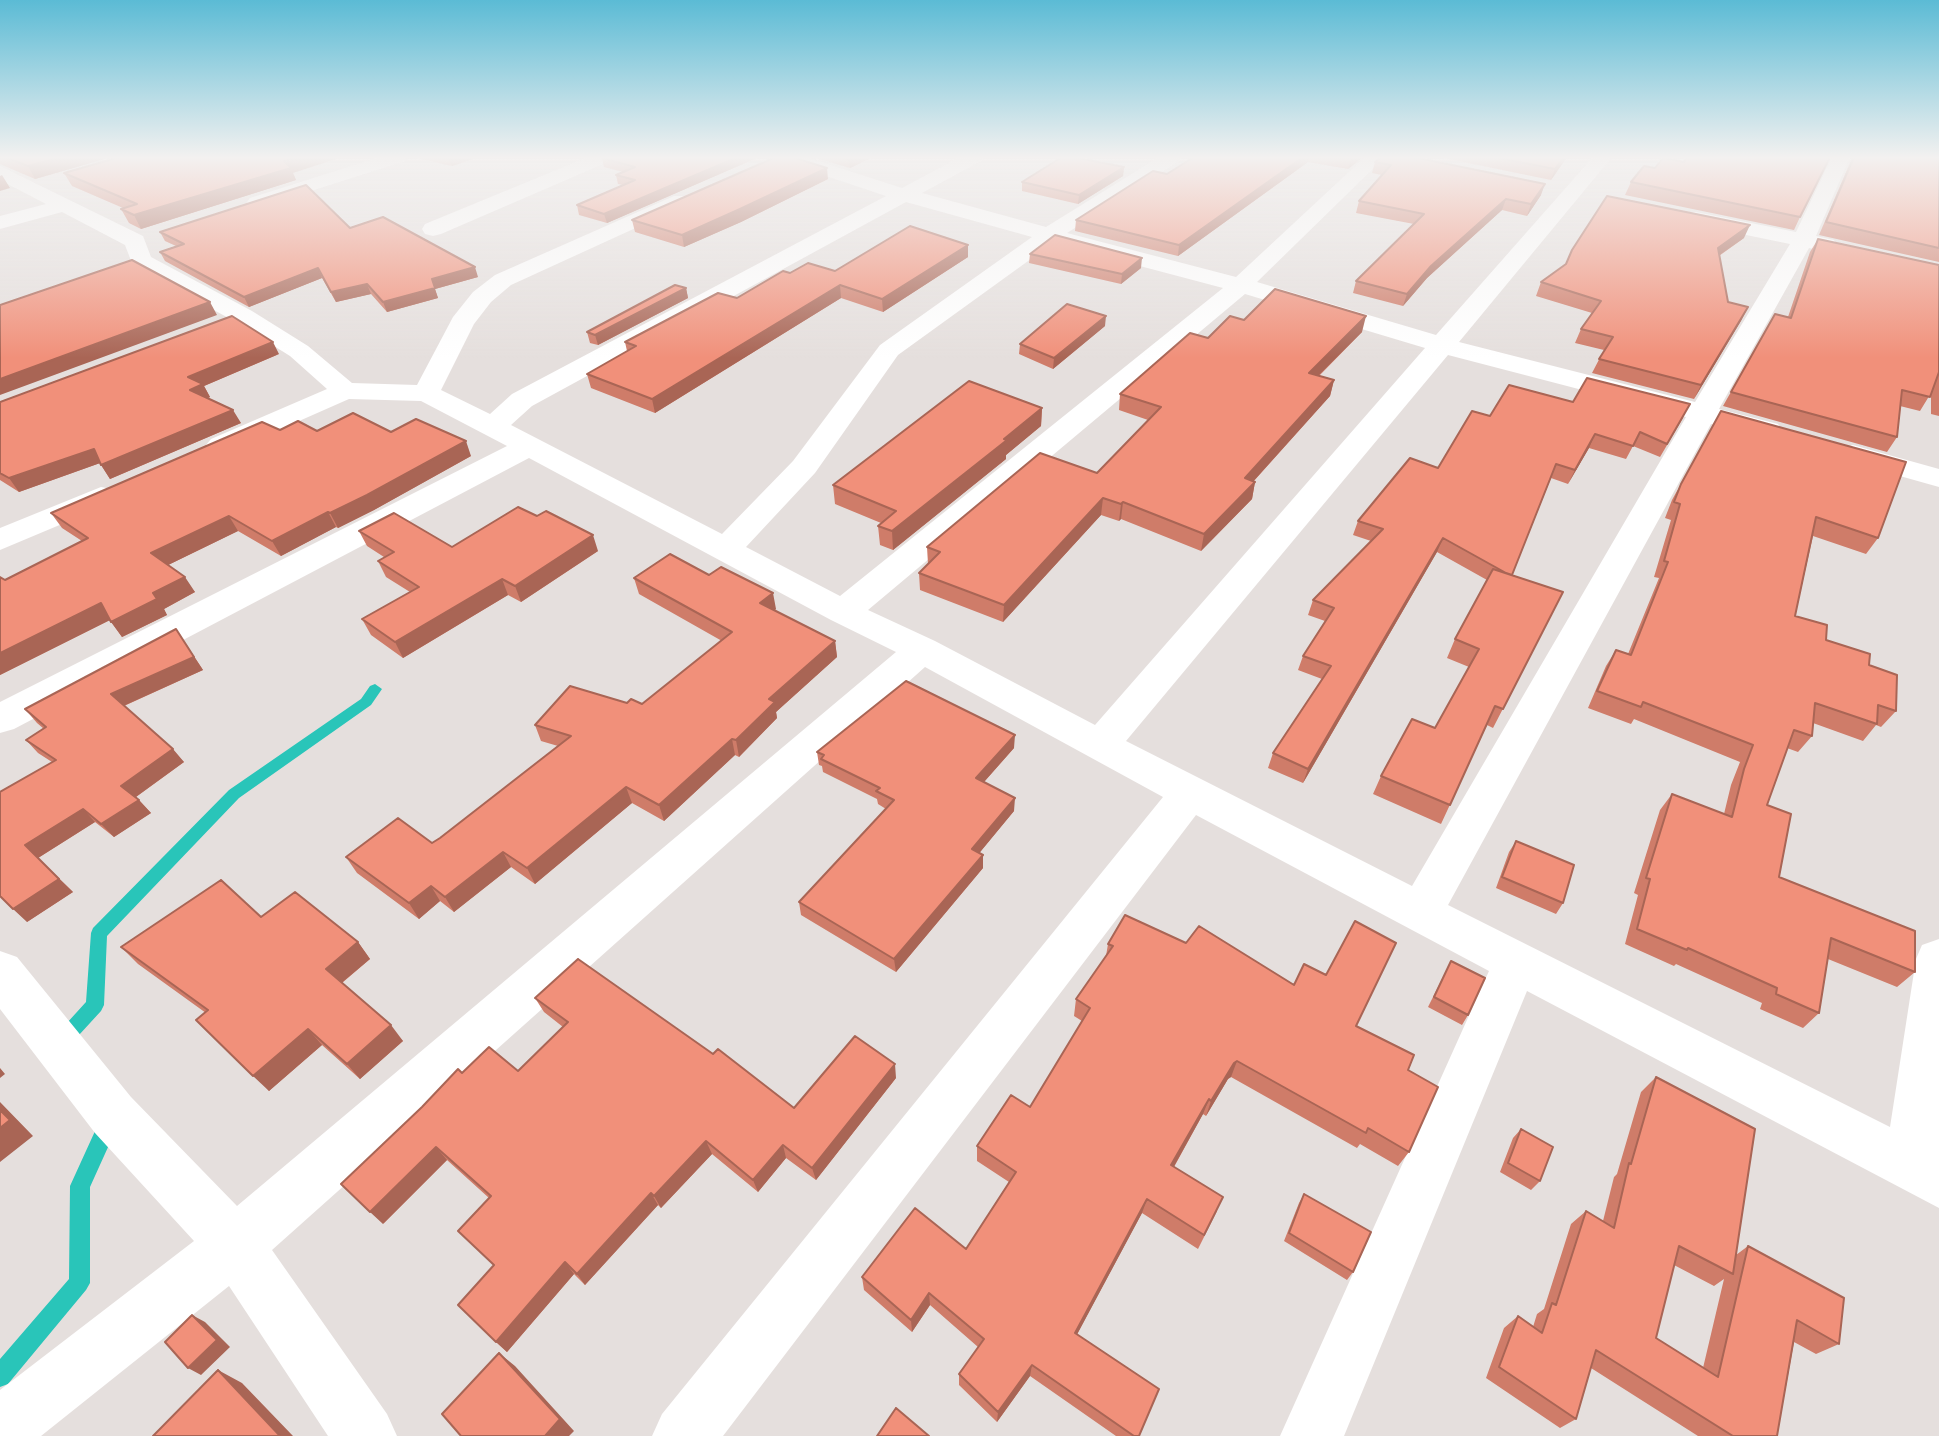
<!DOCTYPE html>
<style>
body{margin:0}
canvas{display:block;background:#e5dfdd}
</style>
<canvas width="1939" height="1436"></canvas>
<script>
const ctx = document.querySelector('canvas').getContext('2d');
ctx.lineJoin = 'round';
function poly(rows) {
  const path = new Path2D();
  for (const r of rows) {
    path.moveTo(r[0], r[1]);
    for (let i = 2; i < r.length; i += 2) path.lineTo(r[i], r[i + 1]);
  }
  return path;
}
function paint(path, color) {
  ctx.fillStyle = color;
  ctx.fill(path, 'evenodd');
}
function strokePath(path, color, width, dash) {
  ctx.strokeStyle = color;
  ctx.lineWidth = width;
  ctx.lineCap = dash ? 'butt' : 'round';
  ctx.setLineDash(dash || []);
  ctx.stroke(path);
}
const stream = poly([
 [375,684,382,689,371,705,239,798,107,936,104,1005,101,1011,68,1047,62,1049,56,1047,53,1041,56,1035,86,1002,91,933,93,928,229,790,361,699,370,686,375,684],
 [108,1116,115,1118,118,1125,90,1187,90,1283,86,1290,8,1384,0,1387,0,1359,69,1279,70,1186,101,1118,108,1116]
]);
const minor = poly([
 [380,157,408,157,405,161,264,206,250,206,247,202,250,198,380,157],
 [588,157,613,157,610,161,441,234,433,236,425,234,422,229,425,224,588,157],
 [779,157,806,157,902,188,960,157,983,157,981,161,922,193,1046,227,1159,157,1181,157,1179,161,1067,233,1236,277,1365,157,1385,157,1257,282,1436,335,1593,157,1612,157,1459,342,1695,402,1790,244,1688,223,1685,218,1688,213,1696,212,1796,232,1832,157,1850,157,1816,236,1834,240,1837,245,1834,250,1826,252,1809,248,1719,409,1778,424,1782,430,1778,436,1768,439,1711,424,1448,905,1890,1127,1916,959,1922,945,1939,939,1939,1208,1527,991,1344,1436,1280,1436,1489,971,1196,815,723,1436,652,1436,662,1414,1163,797,925,667,272,1250,387,1414,397,1436,328,1436,229,1286,41,1436,0,1436,0,1390,194,1241,95,1133,0,1009,0,951,17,957,131,1097,237,1206,896,652,831,620,529,458,14,729,0,733,0,702,507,446,421,401,349,399,231,451,221,454,211,451,206,445,211,439,327,389,290,356,234,321,133,266,125,245,62,212,0,229,0,216,46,204,0,180,0,166,143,236,151,257,252,311,308,346,352,383,417,385,453,317,473,292,495,275,674,196,688,196,691,200,688,204,511,285,491,302,474,324,441,390,490,414,512,394,886,196,781,161,779,157],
 [906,202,1032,237,880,345,793,461,722,534,511,425,532,406,906,202],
 [1053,243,1223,288,840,596,746,547,815,473,898,355,1053,243],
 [1245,294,1425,348,1095,725,935,641,868,610,1245,294],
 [1448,355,1686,417,1412,886,1126,741,1448,355],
 [1853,445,1939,469,1939,487,1843,460,1838,454,1843,448,1853,445],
 [101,487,112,489,116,496,112,503,0,550,0,528,101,487]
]);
const wall = poly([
 [0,157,111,157,35,179,0,164],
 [413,157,479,157,452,166],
 [759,157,607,223,579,215,577,205,623,185,618,184,616,175,623,172,604,167,602,158],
 [813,157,873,157,850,168],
 [1194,157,1363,157,1348,169,1308,162,1178,256,1075,231,1076,220,1167,174],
 [1439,157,1567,157,1551,180],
 [1851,157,1939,157,1939,262,1819,235,1852,158],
 [1375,162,1541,195,1527,216,1502,210,1427,278,1403,306,1353,293,1356,281,1414,224,1356,213,1359,201,1382,175,1372,173],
 [1124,167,1123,176,1078,204,1022,191,1022,182],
 [64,173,293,173,296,180,141,229,129,223,121,209,123,208,72,186],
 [828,179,741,222,684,247,635,232,632,220],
 [1631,182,1800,217,1794,230,1625,195],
 [350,228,478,277,435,289,438,298,387,312,371,294,336,302,322,278,249,307,165,261,160,252,176,246,165,241,160,232],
 [1744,238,1719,256,1728,302,1748,307,1694,399,1592,373,1604,350,1575,343,1581,329,1592,313,1536,296,1541,282],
 [1818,239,1939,265,1939,416,1931,414,1931,393,1920,411,1900,406,1897,437,1887,452,1723,406,1775,314,1788,317,1810,252],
 [968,245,968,257,883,312,841,298,655,413,591,388,587,374,627,351,625,342,737,298,790,273,835,271],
 [1030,254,1141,268,1121,284,1029,263],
 [686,288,688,298,598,345,590,343,587,332],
 [1244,320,1362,332,1319,376,1334,380,1330,396,1253,482,1255,482,1252,499,1201,551,1121,519,1119,521,1101,515,1003,622,920,590,919,573,928,564,927,547,1097,473,1148,420,1119,410,1120,394,1208,338],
 [1105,326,1053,369,1019,354,1020,344],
 [279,354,204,386,210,397,208,398,241,423,110,479,100,463,19,492,0,480,0,402],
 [1573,402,1683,418,1660,457,1633,446,1626,459,1589,448,1568,484,1551,478,1512,575,1563,592,1493,728,1487,725,1441,824,1373,794,1381,776,1435,728,1469,667,1447,658,1455,639,1487,580,1437,552,1303,783,1268,768,1273,753,1322,679,1298,670,1303,656,1325,621,1308,615,1313,600,1371,541,1353,535,1358,521,1438,468,1490,416],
 [1042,408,1041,426,1006,455,1006,459,893,550,880,545,878,526,881,523,835,504,833,485],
 [1721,411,1878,538,1866,554,1813,536,1795,616,1826,640,1869,665,1896,711,1881,727,1876,725,1863,741,1813,723,1812,736,1798,752,1787,748,1767,805,1779,877,1915,972,1897,987,1828,959,1819,1013,1803,1028,1760,1009,1762,1003,1676,964,1674,966,1625,944,1638,895,1634,893,1660,810,1672,794,1724,814,1731,785,1740,762,1634,719,1631,724,1588,708,1606,666,1616,650,1628,654,1659,578,1654,577,1671,520,1665,518,1672,500],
 [280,430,391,432,471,456,374,510,338,528,336,527,281,556,238,531,168,565,195,592,164,609,167,615,122,637,110,620,0,675,0,577,5,580,82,541,62,528,51,513],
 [359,531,452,547,598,551,521,602,508,595,403,658,371,635,362,619,410,592,386,577,378,561,384,557,367,546],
 [709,575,776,609,774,610,835,641,837,657,776,712,777,718,739,757,735,755,664,821,632,803,535,884,511,867,454,912,440,901,419,919,357,873,346,857,432,843,440,838,558,746,541,741,535,725,627,703,642,704,722,641,639,594,634,578],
 [176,629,203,670,124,706,184,762,136,797,151,813,114,837,95,822,38,858,73,892,27,922,52,762,38,753,26,740,44,729,37,723,25,709],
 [1014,748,984,782,1014,811,979,853,983,855,983,868,896,972,801,915,799,902,886,809,878,804,877,799,823,772,822,766,819,765,817,752],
 [1516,841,1563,903,1556,914,1496,888,1509,852],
 [261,917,358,942,370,959,342,983,403,1041,360,1079,322,1045,269,1091,206,1013,138,964,121,947],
 [1108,944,1356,1026,1408,1070,1409,1152,1398,1166,1360,1144,1357,1148,1231,1077,1228,1079,1206,1116,1203,1114,1174,1167,1217,1211,1198,1249,1142,1213,1077,1334,1139,1436,1116,1436,1030,1376,997,1422,959,1385,959,1374,978,1347,930,1305,912,1332,864,1290,862,1277,966,1249,1009,1182,977,1161,977,1146,1030,1107,1082,1021,1074,1016,1076,999,1106,956],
 [1451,961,1468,1015,1462,1025,1428,1007],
 [535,998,713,1054,794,1108,896,1078,816,1180,786,1158,758,1192,712,1154,661,1208,658,1205,585,1285,574,1274,507,1352,496,1342,494,1265,458,1231,489,1198,447,1160,383,1224,462,1073,518,1071,563,1027,544,1012],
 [1656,1077,1736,1255,1748,1246,1839,1344,1816,1354,1794,1342,1777,1436,1698,1436,1591,1368,1576,1419,1560,1428,1486,1378,1504,1328,1518,1316,1533,1327,1537,1314,1544,1309,1571,1224,1586,1211,1603,1221,1614,1177,1617,1174,1641,1092],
 [1674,1265,1714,1286,1724,1279,1703,1368,1656,1338],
 [1521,1129,1540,1181,1531,1190,1500,1172,1513,1138],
 [1304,1194,1353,1272,1347,1280,1284,1241,1299,1203]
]);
const shadedWall = poly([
 [61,157,111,157,35,179,28,166],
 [299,157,342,157,293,173,296,180,141,229,134,215],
 [448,157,479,157,452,166],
 [738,157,759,157,607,223,604,214],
 [855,157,873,157,850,168,849,160],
 [1303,157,1309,157,1308,162,1178,256,1179,245],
 [1353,157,1363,157,1348,169,1351,158],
 [1564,157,1567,157,1551,180,1555,169],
 [1124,167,1123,176,1078,204,1079,195],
 [827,168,828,179,741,222,684,247,682,235],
 [2,175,10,188,0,191,0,176],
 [1545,184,1541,195,1527,216,1531,204],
 [1506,199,1502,210,1427,278,1403,306,1407,294,1431,266],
 [1750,225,1744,238,1711,261,1718,248],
 [968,245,968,257,883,312,882,299],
 [1142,258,1141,268,1121,284,1122,274],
 [475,267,478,277,435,289,438,298,387,312,383,302,432,279],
 [318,268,322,278,249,307,244,297],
 [367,284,371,294,336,302,331,292],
 [840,285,841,298,655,413,652,399],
 [686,288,688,298,598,345,595,335],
 [210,302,217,315,0,395,0,379],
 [1748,307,1741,321,1694,399,1701,385],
 [1106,316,1105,326,1053,369,1054,358],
 [1366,316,1362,332,1305,389,1309,373],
 [273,342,279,354,204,386,210,397,197,403,190,390,188,377],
 [1334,380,1330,396,1241,495,1245,478],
 [1042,408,1041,426,1006,455,1006,459,893,550,892,531],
 [233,410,241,423,110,479,101,465],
 [1595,434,1589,448,1568,484,1575,470],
 [466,441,471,456,374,510,338,528,330,513],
 [94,449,103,462,19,492,9,478],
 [1255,482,1252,499,1201,551,1204,534],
 [1103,498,1101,515,1003,622,1004,605],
 [1123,502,1121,519,1119,521,1121,504],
 [328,512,336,527,281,556,272,541],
 [229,516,238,531,162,568,151,553],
 [593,535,598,551,521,602,515,586],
 [1443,538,1437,552,1303,783,1308,769],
 [185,577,195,592,164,609,167,615,122,637,111,622,153,593],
 [502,579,508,595,403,658,395,642],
 [773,593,776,609,763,619,760,603],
 [101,603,112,619,0,675,0,653],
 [176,629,203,670,121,707,111,694],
 [835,641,837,657,776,712,777,718,739,757,736,740,769,699],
 [1015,735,1014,748,976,791,976,778],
 [732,739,735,755,664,821,659,805],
 [173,749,184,762,133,799,121,786],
 [626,787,632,803,535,884,527,868],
 [1015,798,1014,811,972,862,972,849],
 [139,800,151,813,114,837,101,824],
 [83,809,95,822,38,858,73,892,27,922,13,909,25,845],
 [503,852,511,867,454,912,445,897],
 [983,855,983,868,896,972,894,959],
 [431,886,440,901,419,919,409,903],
 [358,942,370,959,339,985,326,969],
 [391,1025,403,1041,360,1079,347,1064],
 [308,1029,322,1045,269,1091,253,1076],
 [1237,1061,1231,1077,1228,1079,1206,1116,1211,1101,1234,1063],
 [895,1064,896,1078,816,1180,812,1168],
 [0,1068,5,1074,0,1078],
 [1209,1099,1203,1114,1167,1179,1171,1165],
 [0,1102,33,1136,0,1162],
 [706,1141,712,1154,661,1208,654,1196],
 [783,1145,786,1158,758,1192,753,1180],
 [436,1147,447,1160,383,1224,370,1212],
 [651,1193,658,1205,585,1285,577,1274],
 [1147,1199,1142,1213,1072,1344,1075,1333],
 [565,1262,574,1274,507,1352,496,1342],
 [929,1293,930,1305,912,1332,911,1320],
 [192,1315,205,1322,230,1347,201,1375,188,1368],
 [499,1353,515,1366,574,1431,569,1436,545,1436],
 [1032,1365,1030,1376,997,1422,998,1412],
 [218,1370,242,1383,293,1436,280,1436]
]);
const building = poly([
 [5,157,61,157,28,166,5,157],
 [120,157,299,157,284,161,291,168,134,215,121,209,137,204,64,173,120,157],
 [605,157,738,157,604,214,577,205,635,180,616,175,635,167,602,158,605,157],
 [776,157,792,157,827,168,740,209,682,235,632,220,776,157],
 [839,157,855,157,849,160,839,157],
 [1062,157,1073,157,1124,167,1079,195,1022,182,1062,157],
 [1194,157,1303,157,1179,245,1076,220,1153,171,1167,174,1194,157],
 [1381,157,1413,157,1545,184,1531,204,1506,199,1431,266,1407,294,1356,281,1424,214,1359,201,1391,165,1375,162,1381,157],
 [1494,157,1564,157,1555,169,1494,157],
 [1687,157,1830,157,1800,217,1631,182,1644,166,1655,168,1663,158,1684,162,1687,157],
 [1854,157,1939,157,1939,248,1826,222,1854,157],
 [306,185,350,228,383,217,475,267,432,279,435,288,383,302,367,284,331,292,318,268,244,297,160,252,184,244,160,232,306,185],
 [1607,196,1750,225,1718,248,1728,302,1748,307,1701,385,1599,359,1613,337,1581,329,1601,301,1541,282,1566,264,1572,250,1607,196],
 [910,226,968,245,882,299,840,285,652,399,587,374,636,346,625,342,718,293,737,298,783,271,790,273,808,263,835,271,910,226],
 [1055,235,1142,258,1122,274,1030,254,1055,235],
 [1818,239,1939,265,1939,372,1930,397,1902,390,1897,437,1731,392,1775,314,1791,318,1818,239],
 [132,260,210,302,0,379,0,305,132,260],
 [675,285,686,288,595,335,587,332,675,285],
 [1275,289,1366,316,1309,373,1334,380,1245,478,1255,482,1204,534,1123,502,1121,504,1103,498,1004,605,919,573,940,552,927,547,1040,453,1097,473,1161,407,1120,394,1190,333,1208,338,1230,316,1244,320,1275,289],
 [1067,304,1106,316,1054,358,1020,344,1067,304],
 [232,316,273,342,188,377,203,384,190,390,233,410,101,465,94,449,9,478,0,473,0,402,232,316],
 [1587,378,1690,404,1667,444,1640,432,1633,446,1595,434,1575,470,1556,464,1512,575,1506,573,1443,538,1308,769,1273,753,1331,666,1303,656,1334,608,1313,600,1383,529,1358,521,1410,458,1438,468,1472,411,1490,416,1509,385,1573,402,1587,378],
 [969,381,1042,408,1004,439,1007,440,892,531,878,526,896,511,833,485,969,381],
 [1721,411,1906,462,1878,538,1816,517,1795,616,1827,625,1826,640,1870,654,1869,665,1897,675,1896,711,1878,705,1877,724,1815,703,1812,736,1794,730,1767,805,1791,814,1779,877,1915,931,1915,972,1831,938,1819,1013,1776,994,1777,988,1688,948,1687,950,1637,929,1650,879,1646,878,1672,794,1732,817,1744,769,1753,745,1643,702,1641,707,1597,691,1616,650,1631,655,1668,562,1664,561,1680,504,1674,502,1681,484,1721,411],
 [353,413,391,432,416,419,466,441,367,495,330,513,328,512,272,541,229,516,151,553,185,577,153,593,157,599,111,622,101,603,0,653,0,577,5,580,88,538,51,513,262,422,280,430,298,421,317,431,353,413],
 [518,507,537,516,546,511,593,535,515,586,502,579,395,642,362,619,419,587,378,561,394,552,359,531,394,513,452,547,518,507],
 [670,554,709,575,721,567,773,593,760,603,835,641,769,699,775,702,736,740,732,739,659,805,626,787,527,868,503,852,445,897,431,886,409,903,346,857,398,818,432,843,440,838,571,736,535,725,570,686,627,703,631,699,642,704,732,632,634,578,670,554],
 [1493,569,1563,592,1503,709,1495,706,1450,805,1381,776,1412,719,1435,728,1479,649,1455,639,1493,569],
 [176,629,194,657,111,694,173,749,121,786,139,800,101,824,83,809,25,845,59,879,13,909,0,896,0,792,56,760,26,740,46,727,25,709,176,629],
 [906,681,1015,735,976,778,1015,798,972,849,983,855,894,959,799,902,894,800,876,791,880,788,821,759,824,755,817,752,906,681],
 [1516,841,1574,865,1563,903,1502,877,1516,841],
 [221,880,261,917,295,892,358,942,326,969,391,1025,347,1064,308,1029,253,1076,196,1020,208,1010,121,947,221,880],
 [1125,915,1186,943,1199,926,1294,985,1304,964,1326,975,1355,921,1396,943,1356,1026,1414,1055,1408,1070,1438,1087,1409,1152,1368,1128,1366,1133,1237,1061,1234,1063,1211,1101,1209,1099,1171,1165,1223,1197,1204,1235,1147,1199,1075,1333,1159,1389,1139,1436,1134,1436,1032,1365,998,1412,959,1374,984,1339,929,1293,911,1320,862,1277,915,1208,966,1249,1016,1172,977,1146,1011,1095,1030,1107,1090,1008,1076,999,1113,946,1108,944,1125,915],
 [578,959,713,1054,718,1049,794,1108,855,1036,895,1064,812,1168,783,1145,753,1180,706,1141,654,1196,651,1193,577,1274,565,1262,496,1342,458,1305,494,1265,458,1231,491,1196,436,1147,370,1212,341,1184,422,1107,458,1069,462,1073,489,1047,518,1071,568,1022,535,998,578,959],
 [1451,961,1485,978,1468,1015,1434,997,1451,961],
 [1656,1077,1755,1129,1733,1274,1679,1246,1656,1338,1718,1377,1748,1246,1844,1298,1839,1344,1797,1320,1777,1436,1733,1436,1596,1350,1576,1419,1499,1367,1518,1316,1542,1333,1552,1303,1556,1305,1586,1211,1614,1228,1629,1163,1631,1164,1656,1077],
 [0,1110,10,1120,0,1128,0,1110],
 [1521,1129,1553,1147,1540,1181,1508,1163,1521,1129],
 [1304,1194,1371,1232,1353,1272,1289,1233,1304,1194],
 [192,1315,217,1340,188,1368,165,1342,192,1315],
 [499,1353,560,1419,545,1436,461,1436,442,1414,499,1353],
 [218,1370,280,1436,153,1436,218,1370],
 [896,1408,929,1436,877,1436,896,1408]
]);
paint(stream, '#29c5b9');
paint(minor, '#fff');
paint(wall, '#cf7c69');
paint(shadedWall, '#a96555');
paint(building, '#f1907a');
strokePath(building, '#a96555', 2);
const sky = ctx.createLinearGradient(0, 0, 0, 358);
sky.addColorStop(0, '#5bbbd5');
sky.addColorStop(0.44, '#f3f1f0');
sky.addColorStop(1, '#f3f1f000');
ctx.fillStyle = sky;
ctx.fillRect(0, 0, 1939, 358);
</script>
